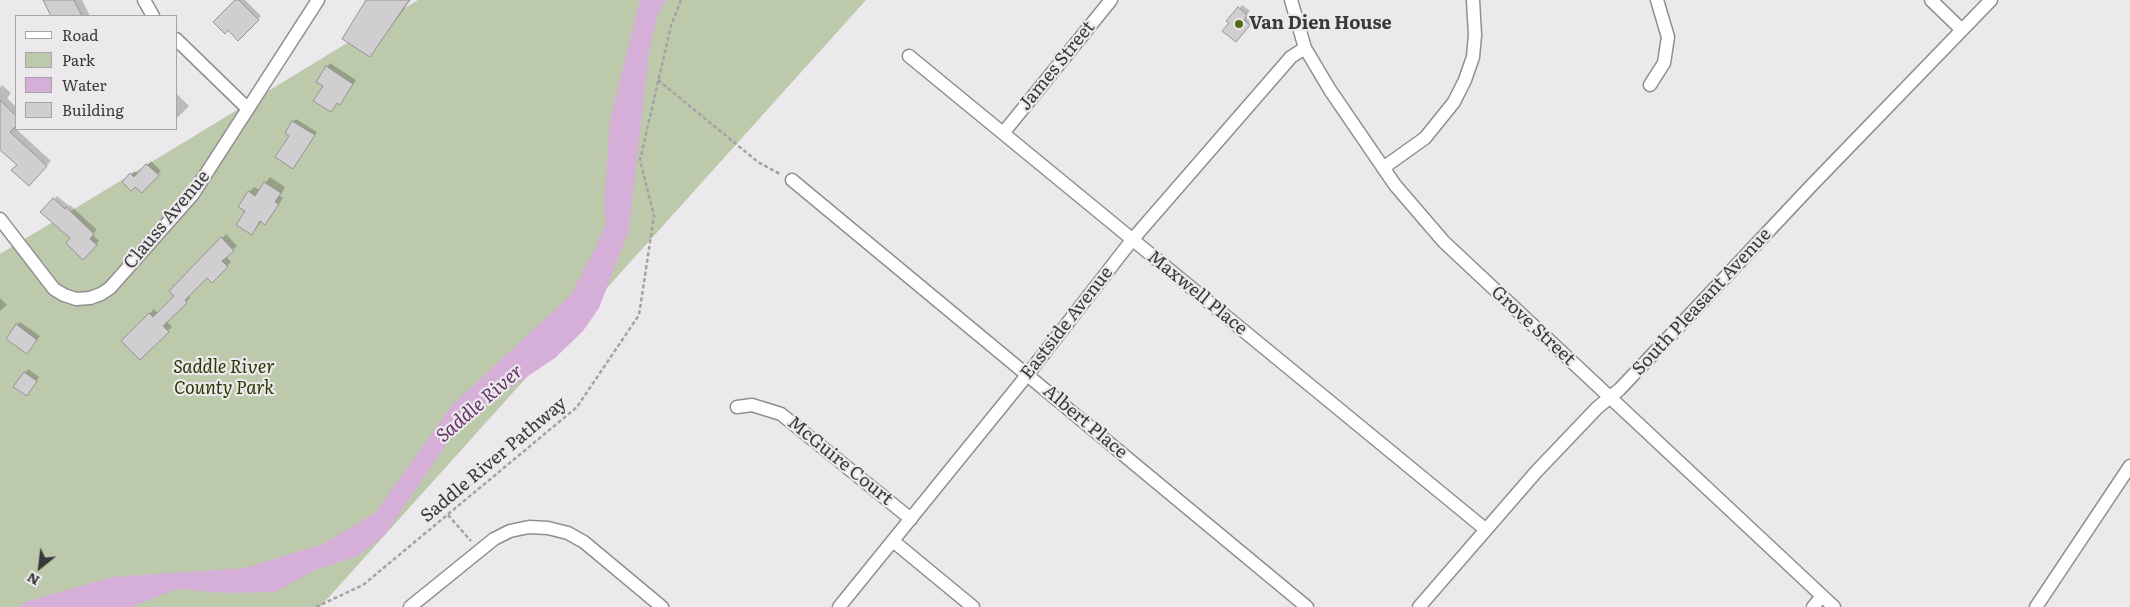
<!DOCTYPE html>
<style>
body{margin:0}
#map{position:relative;width:2130px;height:607px;overflow:hidden;background:#ece9ec;font-family:Literata,serif}
canvas{display:block}
.legend{position:absolute;left:15px;top:15px;width:162px;height:115px;box-sizing:border-box;background:#ece9ec;border:1px solid #a5a3a5;margin:0;padding:6px 9px;list-style:none;font-size:15px;color:#3a393a}
.legend li{display:flex;align-items:center;gap:10px;height:25px}
.legend b{width:25px;border:1px solid #a5a3a5}
.north{position:absolute;left:15px;top:542px;width:50px;height:50px;-webkit-text-stroke:4px #ece9ec;paint-order:stroke;rotate:209deg;font-size:14px;font-weight:700;line-height:20px;text-align:center;color:#3a393a}
.north::after{content:'';display:block;margin:auto;width:18px;height:22px;background:#3a393a;clip-path:polygon(50% 0,100% 100%,50% 72%,0 100%)}
</style>
<div id="map">
<canvas width="2130" height="607"></canvas>
<ul class="legend">
<li><b style="height:6px;background:#fff"></b>Road</li>
<li><b style="height:14px;background:#bcc9aa"></b>Park</li>
<li><b style="height:14px;background:#d6afd8"></b>Water</li>
<li><b style="height:14px;background:#d0ced1"></b>Building</li>
</ul>
<div class="north">N</div>
</div>
<script>
const ctx = document.querySelector('canvas').getContext('2d');
ctx.lineJoin = 'round';
function paint(path, color) {
  ctx.fillStyle = color;
  ctx.fill(path, 'evenodd');
}
function poly(rows) {
  const path = new Path2D();
  for (const r of rows) {
    path.moveTo(r[0], r[1]);
    for (let i = 2; i < r.length; i += 2) path.lineTo(r[i], r[i + 1]);
  }
  return path;
}
function strokePath(path, color, width, dash) {
  ctx.strokeStyle = color;
  ctx.lineWidth = width;
  ctx.lineCap = dash ? 'butt' : 'round';
  ctx.setLineDash(dash || []);
  ctx.stroke(path);
}
function drawText(font, color, halo, rows, align = 'center') {
  ctx.font = font + ' Literata,serif';
  ctx.lineWidth = 4.5;
  ctx.setLineDash([]);
  ctx.textBaseline = 'middle';
  ctx.strokeStyle = halo;
  ctx.fillStyle = color;
  for (const [text, x, y, turn = 0] of rows) {
    ctx.save();
    ctx.translate(x, y);
    ctx.rotate((+turn || 0) * Math.PI / 180);
    ctx.textAlign = isNaN(turn) ? turn : align;
    if (halo) ctx.strokeText(text, 0, 0);
    ctx.fillText(text, 0, 0);
    ctx.restore();
  }
}
const green = poly([
 [418,0,866,0,320,607,0,607,0,254]
]);
const water = poly([
 [640,0,666,0,658,15,649,52,629,230,599,308,583,331,555,358,471,414,456,430,385,535,358,556,315,570,275,592,225,593,177,589,131,607,19,607,24,602,113,577,245,568,323,544,375,513,453,404,570,296,597,245,606,223,604,205,610,120]
]);
const shadow = poly([
 [44,0,82,0,90,16,52,16],
 [237,0,245,0,261,16,238,39,228,29],
 [368,0,411,0,370,55],
 [1242,5,1250,11,1246,16,1253,21,1239,37,1230,23],
 [330,63,356,80,343,100,327,67],
 [2,85,11,93,7,98,16,107,16,124,14,127,51,161,28,185,18,165,0,145,0,88],
 [177,94,189,106,176,119,176,96],
 [296,119,317,132,293,168,290,136,293,122],
 [151,161,161,171,142,191,135,185,123,182,134,171,138,174],
 [270,177,285,187,280,196,283,198,270,218,265,223,262,221,251,234,247,211,249,192,254,187,260,190],
 [57,196,69,206,70,205,97,230,92,234,99,241,83,258,72,238,42,212],
 [226,234,237,246,226,256,231,262,212,281,207,276,188,295,190,298,166,321,172,327,140,359,123,341,154,309,158,314,176,296,171,291],
 [0,298,7,305,0,311],
 [20,322,40,336,30,349,17,325],
 [28,369,39,377,30,391,25,373]
]);
const building = poly([
 [43,0,74,0,82,16,51,16,43,0],
 [235,0,239,0,259,20,238,41,228,30,225,34,213,22,235,0],
 [366,0,409,0,370,57,342,39,366,0],
 [1238,7,1247,15,1244,20,1250,25,1236,42,1222,31,1229,23,1226,21,1238,7],
 [326,66,353,84,340,105,337,103,331,112,313,101,323,86,316,82,326,66],
 [0,100,16,116,16,126,10,132,47,166,29,186,11,170,17,165,0,150,0,100],
 [292,121,315,135,293,169,275,157,289,136,285,133,292,121],
 [146,164,159,175,142,193,135,187,131,191,122,182,130,173,134,177,146,164],
 [264,182,281,193,275,202,279,204,265,225,260,221,252,235,236,225,245,211,238,207,248,191,255,196,264,182],
 [53,198,65,209,66,207,94,234,90,239,97,245,83,260,66,243,70,238,40,212,53,198],
 [221,237,234,251,222,261,228,267,212,283,207,278,185,300,187,303,163,326,169,332,140,360,121,341,149,313,153,317,174,296,169,291,221,237],
 [16,324,37,340,27,354,6,339,16,324],
 [24,372,37,381,27,396,13,387,24,372]
]);
const path = poly([
 [658,80,758,162,780,174],
 [448,515,471,541],
 [316,607,363,585,577,407,639,315,654,216,640,160,671,26,681,0]
]);
const street = poly([
 [144,0,153,16],
 [1291,0,1305,48,1330,90,1395,185,1444,242,1834,607],
 [1931,0,1962,30],
 [176,39,248,109],
 [909,56,1485,529],
 [1650,85,1664,63,1668,37,1657,0],
 [1004,132,1111,0],
 [1383,168,1425,138,1454,102,1465,80,1473,57,1475,35,1473,0],
 [792,180,1307,607],
 [0,219,54,289,64,295,76,299,90,298,101,294,110,288,193,194,318,0],
 [737,407,752,405,781,414,911,519],
 [893,541,973,607],
 [410,607,494,539,510,531,529,527,548,528,568,533,584,542,662,607],
 [839,607,1028,374,1132,240,1291,57,1305,48],
 [1419,607,1536,472,1597,408,1620,389,1811,186,1991,0],
 [1813,607,1822,596],
 [2036,607,2130,466]
]);
const markers = [
 [1239,24,5,"#516a1b"]
];
const poiNames = [
 ["Van Dien House",1249,24]
];
const streetNames = [
 ["James Street",1057,66,-51],
 ["Clauss Avenue",167,220,-50],
 ["Maxwell Place",1197,293,39],
 ["South Pleasant Avenue",1702,302,-47],
 ["Eastside Avenue",1067,323,-52],
 ["Grove Street",1533,326,43],
 ["Albert Place",1085,422,40],
 ["Saddle River Pathway",494,460,-40],
 ["McGuire Court",840,461,39]
];
const parkNames = [
 ["Saddle River",224,368],
 ["County Park",224,389]
];
const waterNames = [
 ["Saddle River",480,404,-41]
];
paint(green, '#bcc9aa');
paint(water, '#d6afd8');
paint(shadow, '#0003');
paint(building, '#d0ced1');
strokePath(building, '#969497', 1);
strokePath(street, '#908e90', 15);
strokePath(path, '#a4a2a4', 2.5, [4, 2.5]);
strokePath(street, '#fff', 12);
for (const [x, y, r, color] of markers) {
  const dot = new Path2D();
  dot.arc(x, y, r, 0, 2 * Math.PI);
  ctx.fillStyle = color;
  ctx.fill(dot);
  strokePath(dot, '#ece9ec', 2);
}
drawText('bold 18px', '#3a393a', '#ece9ec', poiNames, 'left');
drawText('18px', '#3a393a', '#ece9ec', streetNames);
drawText('italic 18px', '#293900', '#ece9ec', parkNames);
drawText('italic 19px', '#643468', '#ece9ec', waterNames);
</script>
